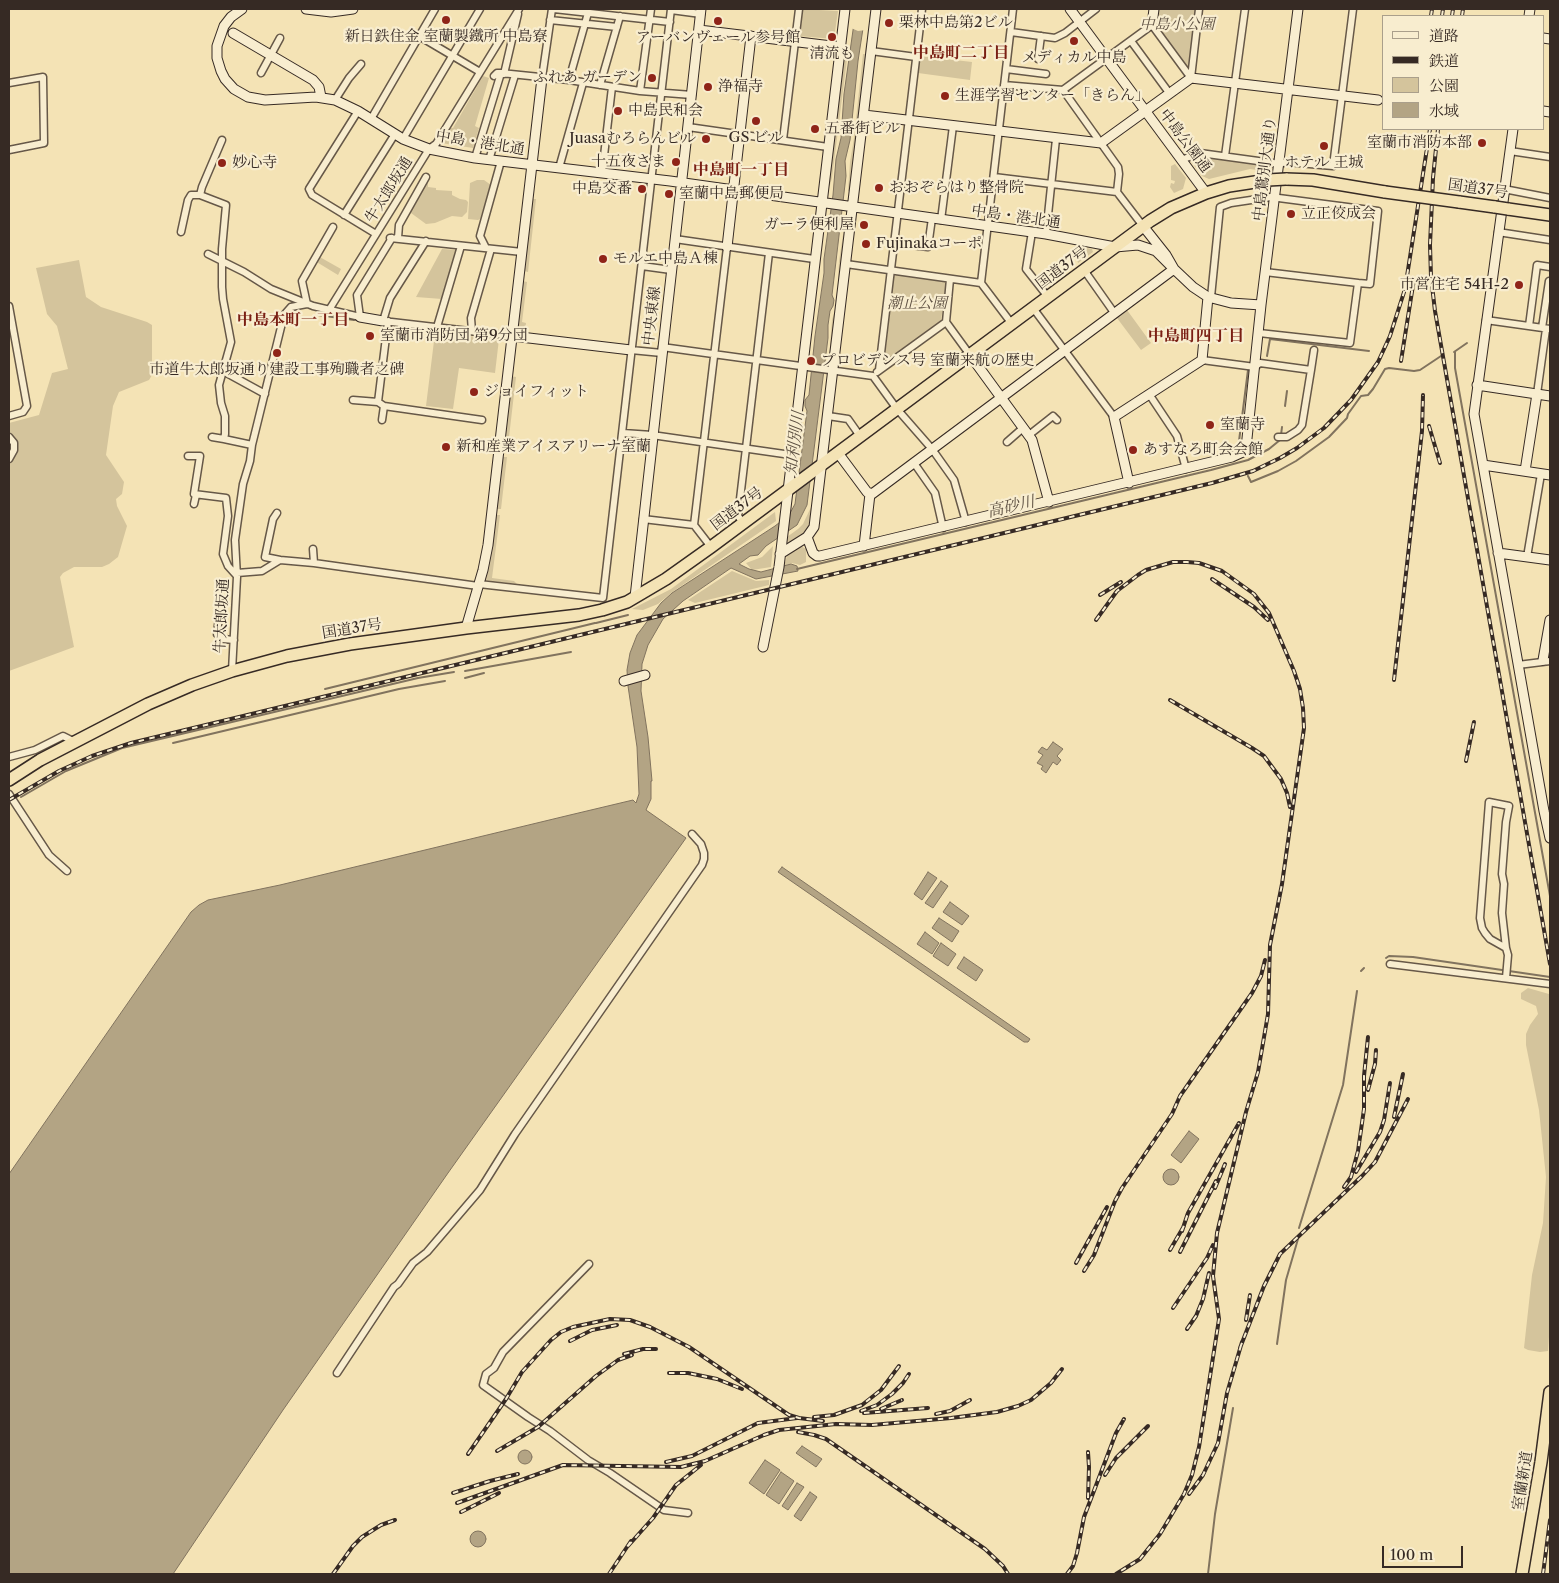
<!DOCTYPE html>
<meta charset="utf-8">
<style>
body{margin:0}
#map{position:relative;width:1559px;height:1583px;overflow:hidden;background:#f4e3b5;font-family:"Libre Caslon Text","Noto Serif JP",serif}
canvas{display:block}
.frame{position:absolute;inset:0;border:10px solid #362a24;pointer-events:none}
.legend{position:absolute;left:1382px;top:15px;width:162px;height:115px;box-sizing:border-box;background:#f8edcf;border:1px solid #aa9f8b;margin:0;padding:6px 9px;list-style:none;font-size:15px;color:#362a24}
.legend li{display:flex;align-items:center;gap:10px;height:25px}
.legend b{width:25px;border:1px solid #aa9f8b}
.scale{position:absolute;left:1382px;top:1546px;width:81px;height:22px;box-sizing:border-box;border:2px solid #362a24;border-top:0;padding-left:6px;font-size:15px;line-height:18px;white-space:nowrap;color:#362a24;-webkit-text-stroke:4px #f8edcf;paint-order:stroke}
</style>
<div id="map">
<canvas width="1559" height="1583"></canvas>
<div class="frame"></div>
<ul class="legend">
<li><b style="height:6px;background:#f8edcf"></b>道路</li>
<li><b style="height:6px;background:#362a24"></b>鉄道</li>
<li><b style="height:14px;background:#d4c49c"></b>公園</li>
<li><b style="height:14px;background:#b3a484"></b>水域</li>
</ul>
<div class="scale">100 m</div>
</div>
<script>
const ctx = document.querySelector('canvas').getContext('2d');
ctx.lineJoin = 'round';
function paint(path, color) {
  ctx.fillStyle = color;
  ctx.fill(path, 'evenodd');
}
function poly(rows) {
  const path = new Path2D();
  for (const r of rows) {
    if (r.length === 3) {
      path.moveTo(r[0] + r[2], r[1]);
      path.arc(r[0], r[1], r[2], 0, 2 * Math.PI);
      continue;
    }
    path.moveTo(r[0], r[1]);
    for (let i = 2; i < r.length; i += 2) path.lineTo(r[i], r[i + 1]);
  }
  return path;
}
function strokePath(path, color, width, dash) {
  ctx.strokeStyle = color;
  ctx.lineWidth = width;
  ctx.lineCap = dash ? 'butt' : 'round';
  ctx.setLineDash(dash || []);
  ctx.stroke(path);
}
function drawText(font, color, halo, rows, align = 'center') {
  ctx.font = font + ' "Libre Caslon Text","Noto Serif JP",serif';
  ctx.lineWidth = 4.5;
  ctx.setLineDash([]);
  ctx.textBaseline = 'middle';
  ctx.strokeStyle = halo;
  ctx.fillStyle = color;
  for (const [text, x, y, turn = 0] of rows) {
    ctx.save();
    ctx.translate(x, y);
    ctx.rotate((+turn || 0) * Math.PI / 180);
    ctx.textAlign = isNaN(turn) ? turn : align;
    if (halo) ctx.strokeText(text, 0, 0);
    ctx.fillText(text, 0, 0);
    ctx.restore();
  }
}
const green = poly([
 [801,9,838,11,834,39,799,36],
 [1159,9,1197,9,1189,67,1187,66,1158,27],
 [866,43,869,44,851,192,848,191,850,162,854,138,863,54,865,54],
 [844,51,848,51,832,178,830,185,828,187],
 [920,56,972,62,970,80,918,73],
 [483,76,489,78,475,126,479,128,473,148,441,143,451,128,453,128],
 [1201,155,1269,164,1271,167,1270,170,1265,171,1250,169,1209,179,1202,176,1190,160,1194,158,1199,167,1205,171,1210,167,1201,161],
 [1175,164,1186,178,1183,189,1174,193,1170,187,1171,183,1174,184,1175,181,1171,180,1171,166],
 [428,180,428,187,436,188,436,190,452,191,452,195,460,199,466,200,468,202,467,212,462,217,452,216,435,223,426,224,411,213,404,220],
 [477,180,484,180,491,185,480,219,478,220,468,219,470,183],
 [532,199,536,199,528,272,524,271],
 [845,222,848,222,832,361,829,361,832,320,837,302,839,261],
 [1074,246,1092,249,1093,252,1078,263],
 [442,249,456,250,442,299,416,297],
 [318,256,341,269,338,275,315,261],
 [79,260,86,297,101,307,147,322,152,325,152,375,149,380,119,392,113,406,106,455,124,482,122,494,116,499,117,506,127,526,118,557,109,564,102,567,74,567,63,573,60,577,74,647,9,671,9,423,39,415,52,373,68,369,57,326,47,314,36,268],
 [896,275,945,281,946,283,941,321,890,358,885,357,894,276],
 [523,281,527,282,522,322,526,323,525,333,517,333],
 [1127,310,1151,343,1141,350,1117,318],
 [435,333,499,339,495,373,459,368,453,409,426,406],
 [511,376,516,377,509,437,504,437],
 [502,457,507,457,501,509,496,509],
 [812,505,808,530,804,534,791,543,787,541,787,537,798,529,803,524],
 [775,512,776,521,671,593,658,604,643,610,632,609,671,589],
 [495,515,500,515,492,578,514,581,517,584,485,580,490,553],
 [773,546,771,567,752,570,746,563,762,557],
 [801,546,806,549,806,562,800,565,792,563,784,566,787,556],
 [732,571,756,581,769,580,769,585,695,603,688,600],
 [1528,988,1549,994,1550,998,1550,1322,1548,1351,1540,1352,1528,1350,1524,1348,1532,1275,1543,1223,1546,1177,1539,1110,1526,1045,1526,1034,1530,1025,1538,1014,1536,1006,1521,999,1521,993]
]);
const water = poly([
 [856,9,866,9,858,61,850,140,845,161,846,176,832,295,834,300,833,306,830,311,828,325,828,338,807,505,797,525,766,546,758,555,750,556,739,564,749,569,761,572,791,564,797,566,798,571,756,579,731,568,683,601,663,619,648,645,642,664,641,691,648,737,652,781,651,781,651,799,646,810,686,838,448,1173,283,1410,173,1574,9,1574,9,1174,191,912,199,905,208,900,280,885,570,815,633,800,636,803,639,794,637,747,628,686,627,670,630,653,637,635,661,603,672,593,775,526,789,515,795,504,807,411,805,406,805,400,809,395,815,336,824,273,824,259,833,195,836,159,841,138,844,94,856,9],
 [1053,742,1063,749,1057,756,1061,760,1057,765,1053,762,1046,773,1041,769,1043,766,1037,763,1043,755,1038,752,1042,747,1047,750,1053,742],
 [782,867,1030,1039,1028,1042,1024,1042,778,872,782,867],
 [928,872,937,878,922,900,914,894,928,872],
 [941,881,948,886,933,908,925,903,941,881],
 [950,902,969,916,962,925,943,912,950,902],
 [939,918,959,931,952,942,932,928,939,918],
 [925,932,939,943,932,954,917,944,925,932],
 [941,943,956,954,948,966,933,956,941,943],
 [964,957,983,970,976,981,957,968,964,957],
 [1189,1131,1199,1139,1181,1163,1171,1155,1189,1131],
 [1171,1177,8],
 [802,1446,822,1459,816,1467,796,1453,802,1446],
 [525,1457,7],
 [765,1460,780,1470,764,1494,749,1483,765,1460],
 [781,1472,794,1481,779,1504,766,1495,781,1472],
 [797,1483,804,1487,788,1510,782,1506,797,1483],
 [810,1492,817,1497,801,1521,794,1516,810,1492],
 [478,1539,8]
]);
const pier = poly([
 [853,9,868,9,866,30,858,31,851,28]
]);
const stream = poly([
 [318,315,354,320],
 [1454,352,1467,343],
 [1455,352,1455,368,1550,896],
 [1267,356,1270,339,1369,351],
 [1285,406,1287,391],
 [1281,435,1282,427],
 [1238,449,1248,370],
 [1248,476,1251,482,1278,471,1296,461,1329,437,1347,418,1348,414,1361,396,1368,395,1373,389,1385,369,1389,368,1414,371,1420,370,1441,356],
 [797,569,1211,470,1248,460,1269,449,1280,440],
 [596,623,628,615],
 [465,671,571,652],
 [465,678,484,673],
 [325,689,595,623],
 [173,743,399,689,445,681],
 [21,797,66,771,122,748,418,678,454,672],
 [1386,958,1389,956,1413,957,1550,977],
 [1361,971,1364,968],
 [1299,1228,1343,1085,1357,991],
 [1277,1344,1286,1280,1298,1239],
 [1208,1574,1215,1514,1233,1408]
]);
const street = poly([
 [554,9,670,22],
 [671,10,701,14],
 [550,20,617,27],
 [1011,32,1055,38,1065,33,1096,9],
 [419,36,480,72],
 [1131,41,1170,94],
 [871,51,916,57],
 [1038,59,1041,36],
 [1006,69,1046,74],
 [261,73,280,38],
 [501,73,569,80,640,91,692,95],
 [504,74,518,14],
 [542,78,552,9],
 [1191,78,1199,9],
 [569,80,588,13],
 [9,83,43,77,44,143,9,150],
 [600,85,620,16],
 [1004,85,1063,90,1152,25,1191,78],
 [1063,90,1118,167,1119,174,1117,192,1143,226],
 [640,91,651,9],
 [335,100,349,78,361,64],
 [358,111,309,189,312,195,376,234],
 [371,119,435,9],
 [688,127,828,147],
 [403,139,480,9],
 [783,140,799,9],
 [1510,151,1550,157],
 [1225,156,1245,9],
 [475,158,501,73,497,73,494,76],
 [489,160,515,75],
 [1181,160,1200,153,1280,164,1286,162,1333,166,1353,9],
 [559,168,583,83],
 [602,173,612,87],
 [994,177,1117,192],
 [1504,189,1550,198],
 [344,215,395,134],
 [941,220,953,126],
 [181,232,188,200,191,195,200,195],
 [1032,232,1026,269,1048,297],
 [1498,232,1550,240],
 [1046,234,1056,139],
 [390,238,522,252],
 [398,238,399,225,426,177],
 [675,239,814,259],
 [426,241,390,298,383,321,512,336],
 [894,243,928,247,932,218],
 [486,248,480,236,501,161],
 [208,254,244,272,271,289,313,306,360,317,357,295,392,238],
 [846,264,981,283],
 [642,266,671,270],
 [1084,270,1115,314],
 [1265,272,1358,283],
 [1211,297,1220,207,1231,203,1271,197,1378,211,1370,284,1358,283,1350,343,1259,333],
 [307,304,302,281,333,227],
 [9,306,27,406,23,412,9,416],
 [1033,308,1114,417],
 [329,310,429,149,436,144,519,9],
 [1486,320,1550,329],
 [946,322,970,355],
 [1012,324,981,283,1013,9],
 [1529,326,1537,265,1550,267],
 [437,327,461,246],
 [1542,328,1549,281],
 [472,331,471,318,491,249],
 [662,347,873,376,897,409,932,449,954,480,966,522],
 [631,350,662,353],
 [1202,360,1255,367,1260,363,1311,370,1302,425,1298,430,1287,437,1278,437],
 [879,370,922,9],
 [1311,370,1314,350],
 [223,371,265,394],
 [877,372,946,322,950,279],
 [1149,394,1177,436,1186,469],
 [1537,394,1546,329],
 [353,400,378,402],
 [384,406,482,420],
 [828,416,848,419,860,436],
 [382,420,384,406,378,402,388,321],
 [623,433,652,435,791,455],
 [1029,435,1053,416,1057,420],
 [9,437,14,443,14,450,9,459],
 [212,437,224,439,225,434,225,416,221,403,219,385,231,342,223,299,222,287,222,249,226,205,200,195,202,187,222,140],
 [224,439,252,445],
 [1007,442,1023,428],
 [188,456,200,456,194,494,226,498,228,516,223,554,228,566,237,576],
 [914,463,935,493,943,528],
 [194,504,196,495],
 [277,513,273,519,265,557,280,560],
 [643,519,694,525,711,547],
 [743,523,738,516,769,253],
 [694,525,727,247],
 [313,549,314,563],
 [1527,557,1541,474],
 [237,573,262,571,280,560,314,563,478,586],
 [479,584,603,598,671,9],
 [220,608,217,634,223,639,234,640],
 [1518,665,1550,661],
 [232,671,237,577,235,540,243,484,250,461,252,445,284,315,291,307,307,304],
 [9,757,35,750,63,736,75,742],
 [9,794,49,855,67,871],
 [1506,948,1502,913,1504,884,1502,874,1506,822,1509,806,1489,802,1480,918,1482,928,1485,933,1490,939,1506,948,1508,955,1506,978],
 [1390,964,1550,984],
 [589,1264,503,1352,494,1368,486,1374,483,1385,528,1417,550,1431,588,1460,610,1473,664,1510,688,1513],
 [337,1373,394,1287,398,1284,413,1263,427,1252,480,1190,515,1134,702,865,704,859,704,853,701,844,692,834]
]);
const secondary = poly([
 [242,9,231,17,224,26,217,46,217,58,221,71,225,79,234,89,248,97,265,100,316,97,335,100,358,111,403,139,429,149,475,158,670,181,1046,234,1115,247,1138,245,1156,251,1174,269],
 [306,9,331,12,353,9],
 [1070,9,1206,193],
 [1529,16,1530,9],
 [1152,25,1154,9],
 [699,30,840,47],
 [233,33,313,80,319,87,321,97],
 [1543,38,1550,39],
 [1543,111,1550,112],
 [864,115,1101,143,1191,78,1378,100],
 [1513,129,1474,414,1544,811,1550,838],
 [1143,226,1166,255,1174,269,1193,287,1208,297,1231,303,1261,305],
 [727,247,751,36],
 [360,317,383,321],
 [512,336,631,350],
 [970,355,1032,440,1049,502],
 [1477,385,1550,396],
 [838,453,867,492,872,494,1174,269],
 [1483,465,1550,475],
 [1525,471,1537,394],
 [1129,483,1114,417,1202,360,1208,297],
 [807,537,813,553,817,556,820,556,1232,457,1243,452,1246,448,1261,305,1298,9],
 [864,546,870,494],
 [1498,553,1550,560],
 [780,554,807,537,814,527,876,9],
 [635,597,701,9],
 [466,628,483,570,488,545,542,78],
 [763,647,779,567,845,9],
 [1543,660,1550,620],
 [624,681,645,675]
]);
const highway = poly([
 [1286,179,1313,180,1385,192],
 [1459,202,1495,207],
 [1508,209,1550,215],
 [9,780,40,760,148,704,192,685,232,671,287,656,350,644,466,628,579,615,602,610,627,602,666,579,711,547,1150,221,1171,208,1206,193,1229,186,1268,180],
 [1522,1574,1541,1462,1550,1392]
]);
const rail = poly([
 [1431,16,1432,9],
 [1442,16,1443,9],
 [1452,16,1453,9],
 [1462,16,1463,9],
 [1438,129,1433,178,1430,245,1431,277,1435,311,1550,964],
 [1401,361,1414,279],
 [1429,426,1440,463],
 [1212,579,1254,607,1268,620],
 [1100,595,1121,582],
 [1096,620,1117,591,1138,575,1146,570,1173,562,1187,562,1199,563,1222,571,1254,594,1269,613,1294,671,1300,689,1303,708,1304,728,1282,884,1270,945,1268,1014,1258,1072,1246,1112,1217,1233,1213,1276,1219,1319,1199,1447,1192,1475,1184,1494,1160,1534,1140,1559,1116,1574],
 [1394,680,1422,431,1423,395],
 [1170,700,1252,748,1264,756,1281,779,1287,793,1290,807],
 [1466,761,1474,722],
 [9,800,59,771,92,756,131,743,1212,483,1253,471,1280,458,1297,448,1324,428,1351,400,1378,362,1390,336,1405,289,1430,129],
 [1368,1090,1375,1064,1376,1050],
 [1394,1117,1403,1074],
 [1356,1172,1380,1132,1384,1120,1390,1083],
 [1344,1187,1351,1177,1358,1151,1364,1109,1364,1076,1368,1037],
 [1215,1188,1225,1164],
 [1182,1231,1188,1213,1239,1123],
 [1170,1250,1184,1226],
 [1180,1252,1216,1181],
 [1076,1263,1107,1207],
 [1084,1271,1094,1255,1115,1201,1122,1188,1172,1114,1180,1096,1252,993,1261,976,1265,960],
 [1173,1308,1207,1258,1213,1245],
 [1246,1320,1250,1295],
 [1187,1329,1196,1316,1203,1299,1209,1273],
 [570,1341,592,1330,617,1325],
 [1240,1348,1264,1286,1280,1254,1362,1176,1375,1162,1408,1099],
 [624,1354,643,1349,656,1349],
 [669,1373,688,1373,717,1379,742,1389],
 [881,1409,902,1400],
 [861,1411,877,1405,892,1394,903,1383,909,1374],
 [864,1413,928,1408],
 [936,1414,950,1411,970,1400],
 [814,1417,834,1415,862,1405,881,1390,899,1366],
 [798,1432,814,1435,826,1439,985,1549,1003,1566,1008,1574],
 [497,1451,538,1427,596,1376,618,1360,632,1355],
 [468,1454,506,1399,522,1372,551,1340,561,1332,573,1327,610,1319,630,1320,650,1327,689,1347,789,1415,799,1418,823,1421],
 [666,1462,692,1456,758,1423,797,1418],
 [1105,1475,1116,1458,1148,1426],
 [453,1493,490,1481,518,1474],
 [1189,1494,1203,1475,1218,1443,1227,1393,1242,1342],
 [1088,1498,1089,1467,1088,1452],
 [457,1503,563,1465,681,1467,705,1461,764,1435,779,1430,836,1424,872,1425,951,1418,997,1412,1018,1406,1031,1400,1051,1383,1062,1369],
 [461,1512,499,1493],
 [628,1546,653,1518,676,1485,701,1465],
 [333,1574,353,1546,362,1537,381,1525,395,1520],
 [609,1574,631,1541],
 [1067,1574,1073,1566,1077,1553,1084,1517,1116,1433,1124,1419],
 [1543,1574,1550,1520]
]);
const highwayBridge = poly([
 [1268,180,1286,179],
 [1385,192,1459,202],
 [1495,207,1508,209]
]);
const markers = [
 [446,20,5,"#8f2418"],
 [718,21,5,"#8f2418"],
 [889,23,5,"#8f2418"],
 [832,37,5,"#8f2418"],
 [1074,41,5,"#8f2418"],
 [652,78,5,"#8f2418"],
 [708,87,5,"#8f2418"],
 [945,96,5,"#8f2418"],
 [618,111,5,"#8f2418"],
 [756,121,5,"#8f2418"],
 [815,129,5,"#8f2418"],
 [706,139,5,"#8f2418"],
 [1482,143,5,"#8f2418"],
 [1324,146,5,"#8f2418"],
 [676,162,5,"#8f2418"],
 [222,163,5,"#8f2418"],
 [879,188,5,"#8f2418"],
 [642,189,5,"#8f2418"],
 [669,194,5,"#8f2418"],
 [1291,214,5,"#8f2418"],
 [864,225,5,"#8f2418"],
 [866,244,5,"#8f2418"],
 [603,259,5,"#8f2418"],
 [1519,285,5,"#8f2418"],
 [370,336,5,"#8f2418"],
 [277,353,5,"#8f2418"],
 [811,361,5,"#8f2418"],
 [474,392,5,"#8f2418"],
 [1210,425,5,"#8f2418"],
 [446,447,5,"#8f2418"],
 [1133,450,5,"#8f2418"]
];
const poiNames = [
 ["栗林中島第2ビル",899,23],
 ["新日鉄住金 室蘭製鐵所 中島寮",446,37,"center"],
 ["アーバンヴェール参号館",718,38,"center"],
 ["清流も",832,54,"center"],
 ["メディカル中島",1074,58,"center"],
 ["ふれあ ガーデン",642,78,"right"],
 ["浄福寺",718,87],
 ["生涯学習センター「きらん」",955,96],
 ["中島民和会",628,111],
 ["五番街ビル",825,129],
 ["GS ビル",756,138,"center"],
 ["Juasaむろらんビル",696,139,"right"],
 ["室蘭市消防本部",1472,143,"right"],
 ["十五夜さま",666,162,"right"],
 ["妙心寺",232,163],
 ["ホテル 王城",1324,163,"center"],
 ["おおぞらはり整骨院",889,188],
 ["中島交番",632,189,"right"],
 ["室蘭中島郵便局",679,194],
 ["立正佼成会",1301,214],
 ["ガーラ便利屋",854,225,"right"],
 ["Fujinakaコーポ",876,244],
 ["モルエ中島Ａ棟",613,259],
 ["市営住宅 54H-2",1509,285,"right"],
 ["室蘭市消防団 第9分団",380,336],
 ["プロビデンス号 室蘭来航の歴史",821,361],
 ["市道牛太郎坂通り建設工事殉職者之碑",277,370,"center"],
 ["ジョイフィット",484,392],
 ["室蘭寺",1220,425],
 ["新和産業アイスアリーナ室蘭",456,447],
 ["あすなろ町会会館",1143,450]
];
const parkNames = [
 ["中島小公園",1177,25],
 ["潮止公園",917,304]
];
const streetNames = [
 ["中島公園通",1185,141,53],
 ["中島・港北通",480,143,9],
 ["中島鷲別大通り",1265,169,-83],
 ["国道37号",1478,189,8],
 ["牛太郎坂通",389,190,-58],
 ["中島・港北通",1016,217,8],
 ["国道37号",1062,268,-37],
 ["中央東線",652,316,-83],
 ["国道37号",737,509,-37],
 ["牛太郎坂通",222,616,-87],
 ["国道37号",352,629,-9],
 ["室蘭新道",1523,1481,-81]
];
const neighbourhoodNames = [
 ["中島町二丁目",961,53],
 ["中島町一丁目",741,170],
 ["中島本町一丁目",293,320],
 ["中島町四丁目",1196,336]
];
const waterNames = [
 ["知利別川",795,443,-83],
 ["高砂川",1011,507,-13]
];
paint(green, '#d4c49c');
paint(water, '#b3a484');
strokePath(water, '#81735e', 1);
paint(pier, '#f4e3b5');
strokePath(stream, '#81735e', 2);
strokePath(street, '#665848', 9);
strokePath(secondary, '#362a24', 11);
strokePath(highway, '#362a24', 14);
strokePath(street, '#f8edcf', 6);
strokePath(secondary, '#f8edcf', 9);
strokePath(highway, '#f4e3b5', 11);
strokePath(rail, '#362a24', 4);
strokePath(rail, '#f8edcf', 2, [5.5]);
strokePath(highwayBridge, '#362a24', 14, []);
strokePath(highwayBridge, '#f4e3b5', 11);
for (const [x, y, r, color] of markers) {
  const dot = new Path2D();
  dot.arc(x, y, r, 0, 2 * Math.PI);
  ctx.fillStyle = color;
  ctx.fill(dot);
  strokePath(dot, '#f8edcf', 2);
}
drawText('15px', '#362a24', '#f8edcf', poiNames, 'left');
drawText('italic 15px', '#5e5042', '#f8edcf', parkNames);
drawText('15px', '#362a24', '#f8edcf', streetNames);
drawText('bold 16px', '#7a1f14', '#f8edcf', neighbourhoodNames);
drawText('italic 16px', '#5c4f41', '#f8edcf', waterNames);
</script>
